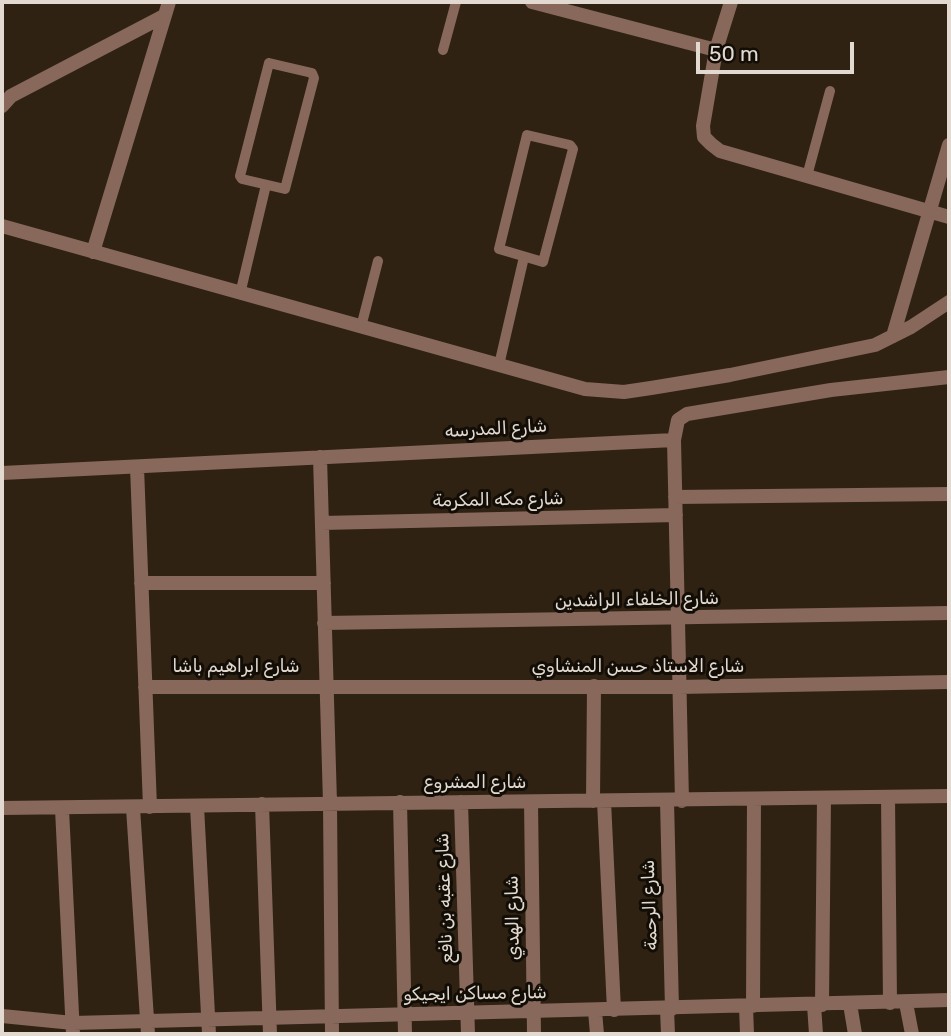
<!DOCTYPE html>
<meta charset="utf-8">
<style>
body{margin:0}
#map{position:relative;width:951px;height:1036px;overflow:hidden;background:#2f2212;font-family:Rubik,sans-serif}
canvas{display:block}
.frame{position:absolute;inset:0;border:4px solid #e2dad0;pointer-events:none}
.scale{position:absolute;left:696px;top:42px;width:158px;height:32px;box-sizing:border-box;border:4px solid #e2dad0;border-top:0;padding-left:9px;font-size:21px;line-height:24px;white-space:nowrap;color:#e2dad0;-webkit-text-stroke:5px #120d06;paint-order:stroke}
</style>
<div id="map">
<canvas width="951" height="1036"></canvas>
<div class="frame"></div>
<div class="scale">50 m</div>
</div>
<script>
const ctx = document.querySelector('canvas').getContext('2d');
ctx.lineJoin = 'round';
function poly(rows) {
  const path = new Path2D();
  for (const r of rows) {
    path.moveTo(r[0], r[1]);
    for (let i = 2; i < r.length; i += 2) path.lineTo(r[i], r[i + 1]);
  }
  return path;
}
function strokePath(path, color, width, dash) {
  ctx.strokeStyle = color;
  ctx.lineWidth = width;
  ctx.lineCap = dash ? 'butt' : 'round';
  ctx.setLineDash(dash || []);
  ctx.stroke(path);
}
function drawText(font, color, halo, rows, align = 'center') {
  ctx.font = font + ' Rubik,"Noto Naskh Arabic",sans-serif';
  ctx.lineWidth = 6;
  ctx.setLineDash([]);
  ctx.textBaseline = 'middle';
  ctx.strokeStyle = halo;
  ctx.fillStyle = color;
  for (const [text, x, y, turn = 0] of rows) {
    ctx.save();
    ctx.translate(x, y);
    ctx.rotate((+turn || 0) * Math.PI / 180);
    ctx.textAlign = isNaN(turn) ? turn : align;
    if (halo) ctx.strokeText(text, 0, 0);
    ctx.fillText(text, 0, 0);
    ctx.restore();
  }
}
const service = poly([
 [443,50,456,2],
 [269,63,312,73,314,78,285,189,242,179,240,176,269,63],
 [527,135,570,145,573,149,543,262,499,249,527,135],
 [807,176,830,91],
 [240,294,266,185],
 [361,327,378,261],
 [499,365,524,257]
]);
const minor = poly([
 [532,2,716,50],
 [731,2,716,50,703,126,704,137,711,144,720,151,949,217],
 [2,106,11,96,164,16],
 [2,226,585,389,624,392,651,388,730,375,875,345,911,327,949,302],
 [93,252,169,2],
 [893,336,949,145],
 [320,457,330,803,332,1034],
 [137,467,150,807],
 [2,473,674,440],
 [675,497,949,494],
 [322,523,676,515],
 [141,583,324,583],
 [324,623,949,613],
 [145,687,679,687,949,682],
 [888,797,890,1003],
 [593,801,594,686],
 [604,801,614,1010],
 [667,801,672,1009],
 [682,801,674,440,678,420,687,414,831,390,949,377],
 [400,802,405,1034],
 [461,802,468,1034],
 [531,802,534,1034],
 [262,804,270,1034],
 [197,806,209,1034],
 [2,808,949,796],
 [133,808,148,1034],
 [62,809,73,1034],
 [906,1003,912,1034],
 [850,1004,855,1034],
 [814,1005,816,1034],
 [822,1005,824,798],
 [746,1006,747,1034],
 [753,1006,754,799],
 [667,1009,668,1034],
 [595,1011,597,1034],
 [2,1016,73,1023,949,1000]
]);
const streetNames = [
 ["شارع المدرسه",496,429,-3],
 ["شارع مكه المكرمة",498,500,-1],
 ["شارع الخلفاء الراشدين",637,600,-1],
 ["شارع ابراهيم باشا",236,667],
 ["شارع الاستاذ حسن المنشاوي",638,667],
 ["شارع المشروع",475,783],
 ["شارع عقبه بن نافع",445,898,-92],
 ["شارع الرحمة",650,905,-92],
 ["شارع الهدي",513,918,-91],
 ["شارع مساكن ايجيكو",475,994,-1]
];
strokePath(service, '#88685b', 10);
strokePath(minor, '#88685b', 14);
drawText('18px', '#e2dad0', '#120d06', streetNames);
</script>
